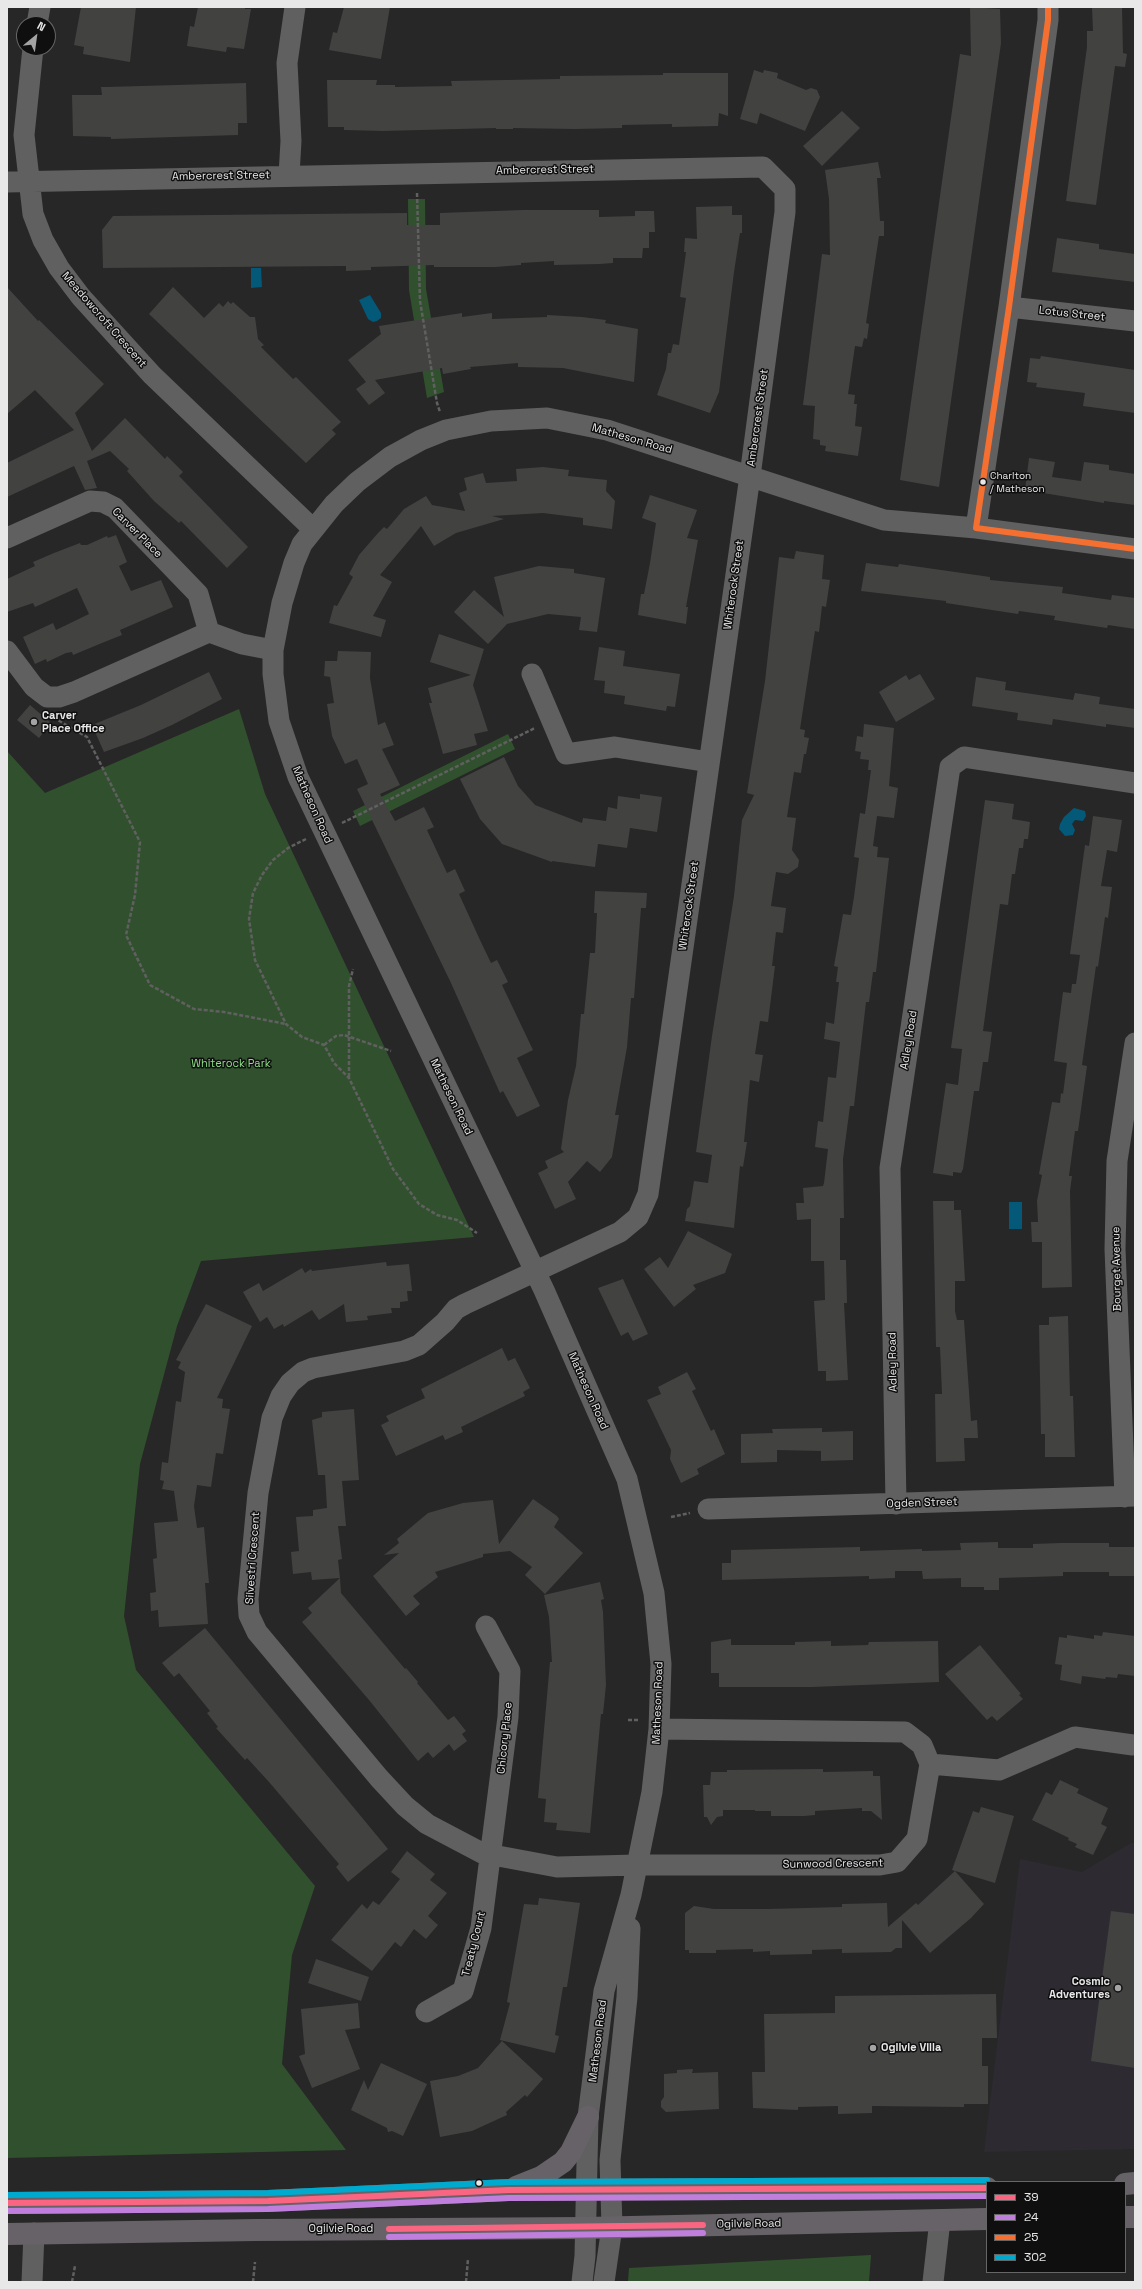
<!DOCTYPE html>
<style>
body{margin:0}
#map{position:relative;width:1142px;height:2289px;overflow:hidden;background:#272727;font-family:"Space Grotesk",sans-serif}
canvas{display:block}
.frame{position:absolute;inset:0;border:8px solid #e8e8e9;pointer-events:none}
.legend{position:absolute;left:986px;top:2181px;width:140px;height:92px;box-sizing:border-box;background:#0f0f10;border:1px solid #666667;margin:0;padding:5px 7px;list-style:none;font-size:12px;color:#e8e8e9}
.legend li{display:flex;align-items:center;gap:8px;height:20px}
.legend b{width:20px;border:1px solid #666667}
.north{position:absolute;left:16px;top:16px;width:40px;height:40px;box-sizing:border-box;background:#0f0f10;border:1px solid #666667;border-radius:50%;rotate:29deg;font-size:11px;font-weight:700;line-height:16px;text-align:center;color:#e8e8e9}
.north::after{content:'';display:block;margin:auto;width:14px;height:18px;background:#a4a4a5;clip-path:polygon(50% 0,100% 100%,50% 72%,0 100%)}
</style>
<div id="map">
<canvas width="1142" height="2289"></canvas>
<div class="frame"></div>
<ul class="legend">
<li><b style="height:5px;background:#fa6682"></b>39</li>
<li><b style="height:5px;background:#c07fdc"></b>24</li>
<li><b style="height:5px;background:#f46f30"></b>25</li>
<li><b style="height:5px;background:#00a9ce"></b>302</li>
</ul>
<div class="north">N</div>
</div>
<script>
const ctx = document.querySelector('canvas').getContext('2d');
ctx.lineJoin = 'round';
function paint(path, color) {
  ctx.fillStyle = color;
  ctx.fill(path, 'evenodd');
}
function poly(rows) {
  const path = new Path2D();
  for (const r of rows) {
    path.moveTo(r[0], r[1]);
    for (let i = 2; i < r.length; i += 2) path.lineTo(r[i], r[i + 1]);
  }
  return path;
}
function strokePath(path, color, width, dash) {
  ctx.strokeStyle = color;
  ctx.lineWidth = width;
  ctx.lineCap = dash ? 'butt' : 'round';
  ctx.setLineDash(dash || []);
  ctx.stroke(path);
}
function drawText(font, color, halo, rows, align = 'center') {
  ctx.font = font + ' "Space Grotesk",sans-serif';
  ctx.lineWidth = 3;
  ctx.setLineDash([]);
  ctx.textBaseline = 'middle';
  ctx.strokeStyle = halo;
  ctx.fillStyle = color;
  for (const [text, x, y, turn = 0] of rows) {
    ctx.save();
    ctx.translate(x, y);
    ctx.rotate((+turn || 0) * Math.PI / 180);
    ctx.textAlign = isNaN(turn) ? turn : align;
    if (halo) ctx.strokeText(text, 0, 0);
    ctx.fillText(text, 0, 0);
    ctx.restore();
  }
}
const built = poly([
 [1131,1843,1135,1843,1135,2149,984,2152,1020,1859,1082,1872]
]);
const green = poly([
 [408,199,425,199,426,289,444,392,427,398,409,290],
 [239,709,265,794,474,1237,201,1261,177,1326,140,1464,124,1616,136,1670,315,1886,292,1955,282,2064,346,2150,7,2158,7,751,45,793],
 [508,734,515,749,360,826,353,811],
 [871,2255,869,2282,628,2282,629,2268]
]);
const water = poly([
 [251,268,261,268,262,287,251,288],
 [370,295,381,313,381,318,377,321,373,322,368,319,359,300],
 [1074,808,1085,811,1086,816,1083,821,1075,820,1072,824,1075,830,1073,835,1065,836,1059,829,1060,824,1064,817],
 [1009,1202,1022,1202,1022,1229,1009,1229]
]);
const building = poly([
 [81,7,136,7,130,62,83,54,84,47,74,45],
 [198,7,245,7,245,9,251,9,244,49,227,47,226,52,187,46,190,26,194,27],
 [344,7,390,7,381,59,329,50,333,32,337,33],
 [970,7,1000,9,1001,43,939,487,900,480,960,54,971,56],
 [1092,7,1122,7,1123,53,1127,54,1125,67,1115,66,1096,205,1066,201,1087,47,1087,31,1093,31],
 [754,70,763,73,764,70,778,73,777,78,806,90,811,88,817,90,820,97,805,131,760,113,757,124,740,119],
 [663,73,728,73,728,116,719,113,718,126,672,127,672,124,622,125,622,128,575,129,513,128,513,129,496,129,496,128,383,131,344,130,344,127,328,127,327,80,377,80,376,85,395,85,395,87,452,86,451,81,560,79,560,76,663,75],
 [246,83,247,123,238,123,238,135,111,139,111,137,73,136,72,95,102,95,101,87,107,87],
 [842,111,860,128,822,166,803,146],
 [878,162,881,178,877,178,880,221,884,221,884,236,879,236,874,269,866,323,869,324,867,339,864,338,862,347,855,346,848,394,855,395,854,404,857,404,855,426,862,427,858,456,825,451,826,446,820,445,820,440,813,439,815,406,803,405,822,254,830,255,829,199,825,170],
 [732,206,732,215,742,215,742,233,740,233,734,272,719,392,710,413,657,395,666,369,668,353,671,353,673,344,679,345,686,298,680,297,686,252,684,252,685,238,697,239,696,207],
 [523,210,599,210,599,217,635,216,635,211,654,211,655,232,649,232,649,248,643,248,642,258,613,258,613,263,600,264,554,265,554,261,521,263,521,265,495,267,434,267,434,265,371,267,371,270,346,271,346,266,103,268,102,230,113,216,407,213,407,225,440,225,440,213],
 [1057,238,1099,244,1099,249,1135,254,1135,282,1052,272],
 [7,287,38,321,39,320,104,384,75,413,92,451,125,418,165,459,167,456,183,472,179,476,248,547,227,568,181,521,179,523,154,501,127,471,129,469,110,451,87,461,97,488,85,490,74,466,7,497,7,463,74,430,35,390,7,414],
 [173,287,204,318,219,303,223,307,228,301,231,304,233,302,250,317,255,317,258,339,264,345,261,347,293,379,296,377,341,422,332,430,336,434,306,463,149,314],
 [462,313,462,317,492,313,492,319,547,317,547,315,582,317,606,320,605,323,638,329,634,382,563,368,518,367,518,363,470,367,471,369,443,374,442,368,375,380,385,393,369,405,356,389,366,382,348,360,381,334,379,326],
 [1041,356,1135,370,1135,413,1083,406,1085,393,1036,387,1037,383,1027,382,1030,358,1040,359],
 [1029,458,1055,462,1052,477,1081,481,1084,462,1109,465,1109,470,1135,474,1135,505,1104,501,1104,503,1025,490],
 [543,467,569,470,568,476,607,480,606,491,615,501,612,529,583,525,583,518,543,513,492,516,504,519,456,533,434,546,421,526,380,575,392,582,373,616,386,620,381,637,329,623,334,605,337,606,353,577,349,574,359,555,378,533,384,527,387,529,404,509,426,496,432,505,465,511,459,493,467,490,464,478,483,473,486,483,517,481,516,469],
 [650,495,697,510,687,538,698,540,686,607,688,607,686,624,638,615,641,594,644,594,650,563,656,523,642,518],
 [116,535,127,562,119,566,131,591,161,580,173,607,120,630,122,635,102,643,73,655,72,652,66,653,47,662,46,659,35,664,23,637,53,623,56,630,89,614,77,588,35,607,33,603,7,612,7,579,35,566,33,562,54,553,80,543,81,545,87,545,107,536,108,538],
 [796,551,824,555,822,579,830,580,826,607,822,606,819,632,815,631,800,729,805,730,804,737,809,738,806,754,804,754,801,773,794,772,787,817,796,818,792,850,799,860,798,867,788,874,776,872,771,906,786,908,783,933,776,932,772,966,775,966,768,1022,760,1021,755,1054,763,1055,759,1082,750,1080,744,1142,747,1142,743,1167,740,1166,734,1228,685,1221,687,1209,690,1206,694,1181,708,1183,712,1155,696,1152,712,1036,734,896,742,820,754,795,747,793,765,681,779,557,794,559],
 [866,563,898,567,899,564,990,577,990,580,1063,587,1062,593,1111,600,1112,595,1135,598,1135,629,1108,625,1107,628,1054,620,1055,616,1019,611,1018,614,946,603,946,601,861,591],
 [539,566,574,569,574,573,605,578,597,632,579,630,581,617,548,614,507,624,488,644,454,612,474,590,504,617,494,577],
 [439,634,484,649,473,685,488,731,474,734,477,745,443,754,429,703,432,703,428,688,471,675,430,662],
 [599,647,625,651,623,666,680,674,675,707,667,706,666,711,624,704,625,696,604,693,605,681,594,680],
 [338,651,371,652,370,678,378,725,385,722,394,745,382,749,400,785,380,794,395,821,424,807,434,827,427,830,447,873,455,869,465,891,459,894,480,940,491,963,497,960,508,982,502,985,533,1050,517,1058,540,1106,517,1117,503,1091,500,1093,451,983,357,789,368,784,357,759,345,764,332,736,327,704,334,703,330,677,324,676,325,661,337,661],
 [209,672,222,699,172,725,143,738,104,752,92,725,141,705],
 [920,674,935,699,896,722,879,692,906,675,909,680],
 [976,677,1006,682,1005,690,1073,700,1075,693,1100,697,1099,704,1135,709,1135,728,1106,724,1106,727,1053,719,1052,725,1017,720,1018,713,972,706],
 [30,705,51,723,39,738,17,720],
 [864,724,894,728,889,786,898,788,894,818,877,816,873,846,878,847,877,857,889,858,876,972,873,972,869,1002,866,1002,854,1106,850,1106,843,1159,844,1218,840,1218,840,1260,846,1260,847,1303,844,1303,848,1380,826,1381,826,1371,818,1371,814,1301,825,1300,824,1261,811,1261,811,1219,797,1220,796,1203,804,1203,803,1188,823,1186,824,1183,828,1149,815,1147,818,1121,823,1122,828,1077,836,1078,840,1042,824,1039,826,1022,834,1024,839,982,836,982,838,967,834,966,843,914,851,915,854,897,859,858,854,857,860,813,865,814,871,770,868,770,869,760,860,759,861,752,855,751,857,736,863,737],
 [504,757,518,786,535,805,582,823,583,818,606,821,608,807,617,809,618,796,640,799,640,794,662,797,657,832,630,828,627,848,598,844,595,867,552,861,552,862,502,844,480,819,460,779],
 [985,800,1014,804,1012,819,1030,822,1028,839,1024,839,1023,848,1019,848,1015,874,1012,874,1008,905,1000,904,983,1031,992,1032,988,1062,983,1062,979,1091,974,1091,963,1169,961,1173,953,1172,953,1176,933,1173,946,1083,958,1085,962,1049,951,1048],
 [1093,816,1122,820,1117,852,1107,850,1101,886,1112,887,1108,918,1105,917,1098,967,1096,966,1082,1065,1087,1066,1078,1131,1075,1131,1069,1176,1072,1176,1070,1191,1072,1287,1042,1288,1042,1242,1032,1242,1031,1222,1038,1222,1037,1201,1042,1175,1039,1174,1052,1102,1060,1103,1061,1093,1063,1094,1067,1063,1054,1061,1063,992,1071,993,1072,984,1076,984,1080,955,1070,954,1085,845,1089,846],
 [595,891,647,893,646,908,641,908,634,998,631,998,627,1047,615,1115,619,1115,612,1157,600,1172,587,1161,568,1182,576,1199,555,1209,538,1173,548,1168,545,1161,564,1152,561,1149,568,1100,576,1066,581,1014,584,1014,590,953,595,953,597,913,594,913],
 [933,1201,954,1201,954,1210,961,1210,965,1281,955,1281,955,1311,957,1320,964,1320,971,1421,977,1420,978,1438,964,1438,965,1461,936,1462,935,1394,942,1394,940,1347,936,1347],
 [688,1231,732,1254,725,1273,693,1285,696,1289,674,1307,644,1269,660,1257,668,1268],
 [386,1262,387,1266,409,1264,412,1291,407,1291,408,1301,400,1302,400,1308,391,1308,392,1313,367,1316,368,1320,346,1322,344,1304,319,1320,312,1310,284,1327,283,1324,274,1329,267,1317,260,1322,243,1292,259,1283,263,1291,302,1268,305,1273,311,1269,312,1271],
 [623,1279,648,1334,633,1341,628,1332,621,1336,598,1288],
 [206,1304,252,1326,217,1398,223,1399,222,1408,230,1409,223,1454,216,1453,211,1487,197,1485,194,1506,197,1528,204,1527,209,1583,205,1583,208,1624,159,1627,158,1610,151,1611,150,1593,156,1592,153,1559,157,1558,154,1523,178,1521,174,1491,162,1489,164,1481,160,1480,162,1462,168,1463,176,1401,181,1402,185,1372,178,1368,181,1362,176,1360],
 [1068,1316,1070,1396,1073,1396,1075,1457,1045,1457,1045,1434,1041,1434,1039,1325,1049,1325,1049,1317],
 [502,1348,508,1361,515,1358,530,1388,523,1392,525,1396,461,1427,463,1432,445,1440,443,1435,396,1456,381,1425,389,1421,386,1416,425,1398,421,1389],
 [687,1372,696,1389,692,1391,711,1431,714,1429,725,1454,697,1469,699,1474,681,1483,670,1459,671,1450,647,1400,661,1394,658,1387],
 [354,1409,359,1480,342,1481,346,1526,338,1526,342,1559,338,1560,340,1578,312,1580,311,1572,293,1574,291,1552,299,1551,296,1517,313,1516,313,1510,327,1508,325,1475,318,1475,312,1420,322,1417,322,1412],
 [822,1428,822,1432,853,1431,853,1460,821,1461,821,1451,777,1450,777,1462,741,1463,741,1434,773,1433,772,1429],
 [533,1499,557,1516,559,1519,554,1527,583,1553,545,1594,525,1575,532,1567,510,1551,483,1554,483,1557,435,1572,438,1577,413,1596,420,1604,406,1616,373,1576,399,1553,384,1555,399,1543,397,1539,428,1513,463,1503,493,1500,499,1544],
 [998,1542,998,1548,1033,1548,1033,1544,1061,1543,1109,1543,1109,1547,1135,1547,1135,1576,1109,1576,1109,1572,1063,1572,1063,1576,999,1578,999,1590,984,1590,984,1587,961,1587,961,1578,923,1579,922,1571,895,1571,895,1578,869,1579,869,1576,722,1580,722,1563,731,1563,731,1550,860,1547,860,1551,922,1549,922,1551,961,1550,960,1543],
 [340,1578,341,1593,405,1669,406,1668,418,1682,417,1683,448,1720,454,1716,466,1731,462,1734,467,1741,454,1751,449,1744,433,1758,428,1752,418,1761,369,1700,302,1622,312,1613,308,1608],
 [600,1582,604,1599,601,1600,603,1612,606,1685,603,1714,601,1714,590,1833,556,1830,557,1823,544,1822,546,1799,538,1798,550,1662,552,1662,549,1617,544,1595],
 [205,1628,388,1849,348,1882,336,1867,339,1864,269,1782,247,1758,245,1760,216,1728,218,1727,207,1713,210,1711,179,1673,174,1677,162,1663],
 [1103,1632,1135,1636,1135,1676,1118,1674,1117,1678,1106,1677,1105,1679,1082,1676,1081,1684,1060,1680,1062,1665,1055,1664,1059,1637,1067,1638,1067,1635,1094,1639,1094,1635,1102,1636],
 [731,1639,731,1645,795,1645,795,1642,831,1641,831,1646,868,1645,869,1642,938,1641,939,1682,812,1687,719,1687,719,1673,711,1673,711,1642],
 [980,1645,1021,1694,1019,1695,1023,1699,997,1721,992,1716,987,1720,945,1674],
 [823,1769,823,1772,873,1771,873,1776,880,1776,882,1820,871,1811,862,1811,862,1808,815,1811,815,1815,804,1816,771,1816,771,1811,755,1811,755,1810,723,1810,723,1816,717,1817,711,1825,707,1817,704,1817,703,1785,710,1785,711,1772,727,1772,727,1770],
 [1060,1780,1079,1789,1077,1793,1108,1808,1101,1824,1107,1827,1093,1855,1075,1847,1077,1844,1068,1840,1069,1838,1032,1820,1046,1792,1052,1795],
 [981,1807,1014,1816,995,1883,952,1870,973,1811,979,1813],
 [407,1851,435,1874,430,1880,447,1893,428,1916,438,1925,426,1939,414,1929,401,1947,395,1942,372,1971,331,1940,362,1904,367,1909,373,1901,379,1905,400,1879,391,1872],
 [955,1871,984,1904,971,1918,930,1953,902,1920,902,1948,896,1948,891,1952,842,1953,842,1949,812,1950,812,1954,770,1955,770,1951,753,1952,753,1949,716,1950,716,1953,689,1953,689,1950,685,1950,685,1913,694,1906,714,1909,768,1909,842,1907,842,1904,887,1903,888,1927,916,1903,918,1905],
 [539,1898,580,1903,567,1987,563,1987,555,2035,559,2036,555,2053,500,2040,510,2003,507,2002,524,1904,538,1905],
 [1111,1911,1135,1914,1135,2068,1091,2061],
 [316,1959,369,1977,361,2001,308,1983],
 [996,1994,997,2038,982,2038,982,2066,988,2066,988,2104,964,2104,964,2107,872,2106,872,2113,838,2114,838,2106,798,2107,798,2110,753,2108,752,2072,765,2072,764,2014,835,2013,835,1996],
 [358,2003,360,2028,345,2030,360,2069,312,2088,299,2056,305,2054,301,2009],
 [502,2041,543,2079,527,2097,525,2095,506,2112,507,2115,472,2131,440,2137,430,2081,458,2076,478,2068],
 [381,2063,427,2084,403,2136,392,2131,388,2132,387,2128,351,2110,364,2080,368,2090],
 [693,2069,692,2073,718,2072,719,2109,666,2112,661,2107,661,2101,664,2097,664,2074,677,2073,677,2070]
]);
const path = poly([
 [417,193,420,301,437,403,440,412],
 [56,716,56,719,87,737,140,842,135,895,126,935,150,985,194,1009,224,1012,286,1024],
 [342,823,535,728],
 [306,839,288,848,273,860,262,875,253,893,249,919,255,960,286,1024,302,1037,324,1045,334,1063,349,1078,393,1169,419,1204,437,1215,457,1220,477,1233],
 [324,1045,336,1036,344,1035,391,1051],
 [349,1077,349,986,353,969],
 [671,1517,690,1513],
 [628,1720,639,1720],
 [72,2282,75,2266],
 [253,2282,255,2262],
 [466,2282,468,2259]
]);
const minor = poly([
 [37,24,40,7],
 [33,48,24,135,33,214,43,240,59,268,81,297,152,375,313,529],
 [289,175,291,141,287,63,295,7],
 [7,182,763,167,785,189,785,212,750,476,648,1194,638,1217,620,1232,465,1304,456,1309,445,1322,419,1345,404,1351,313,1368,303,1372,290,1383,281,1396,272,1418,258,1493,248,1599,249,1615,257,1632,379,1778,405,1806,427,1824,482,1853,557,1867,637,1865,880,1865,897,1862,917,1839,930,1764,922,1745,905,1732,659,1729],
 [1009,307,1135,321],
 [976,528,1009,307,1048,20,1048,7],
 [7,538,90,501,103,502,115,508,198,594,209,632],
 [7,651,34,687,47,697,59,697,74,692,209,632,242,644,273,650],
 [532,674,566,754,615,747,709,762],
 [1125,1497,1115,1249,1117,1161,1135,1043],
 [896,1504,890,1168,950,767,964,757,1135,783],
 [708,1509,1135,1496],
 [930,1764,999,1770,1075,1737,1133,1745],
 [426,2012,463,1991,481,1928,508,1717,510,1671,486,1626],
 [32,2282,34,2233],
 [582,2282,585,2256,588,2117,604,1991,631,1895,652,1792,659,1729,661,1664,654,1593,627,1479,544,1290,298,777,279,721,273,674,273,650,282,603,294,563,302,544,334,504,357,482,390,457,421,440,446,430,491,421,547,418,607,430,884,520,976,528,1135,549],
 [604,2282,612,2227,610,2160,627,1997,630,1928],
 [933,2282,940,2220]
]);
const major = poly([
 [1125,2184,1135,2183],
 [516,2187,541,2177,563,2162,571,2152,588,2117],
 [7,2203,268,2201,509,2190,987,2188],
 [1125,2217,1135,2217],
 [7,2234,256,2230,586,2228,987,2219]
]);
const bus1 = poly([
 [7,2203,268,2201,509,2190,987,2188],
 [389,2229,703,2225]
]);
const bus2 = poly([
 [7,2211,268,2209,509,2198,987,2196],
 [389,2237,703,2233]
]);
const bus3 = poly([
 [976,528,1009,307,1048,20,1048,7],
 [976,528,1135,549]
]);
const bus4 = poly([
 [7,2195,268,2193,509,2182,987,2180]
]);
const markers = [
 [983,482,3.5,"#e8e8e9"],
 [34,722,4,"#a4a4a5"],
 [1118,1988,4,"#a4a4a5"],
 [873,2048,4,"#a4a4a5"],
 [479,2183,3.5,"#e8e8e9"]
];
const busNames = [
 ["Charlton",990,476],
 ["/ Matheson",990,489]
];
const streetNames = [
 ["Ambercrest Street",545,170,-1],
 ["Ambercrest Street",221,176,-1],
 ["Lotus Street",1072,314,6],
 ["Meadowcroft Crescent",104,320,49],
 ["Ambercrest Street",758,418,-82],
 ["Matheson Road",632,439,16],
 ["Carver Place",137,533,45],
 ["Whiterock Street",734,585,-82],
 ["Matheson Road",312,805,66],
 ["Whiterock Street",689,906,-82],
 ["Adley Road",909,1040,-81],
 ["Matheson Road",451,1097,64],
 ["Bourget Avenue",1117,1269,-91],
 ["Adley Road",893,1362,-91],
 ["Matheson Road",588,1391,66],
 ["Ogden Street",922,1503,-2],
 ["Silvestri Crescent",253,1558,-86],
 ["Matheson Road",658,1703,-88],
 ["Chicory Place",505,1738,-84],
 ["Sunwood Crescent",833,1864,-1],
 ["Treaty Court",474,1944,-76],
 ["Matheson Road",598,2041,-83],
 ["Ogilvie Road",749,2224,-1],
 ["Ogilvie Road",341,2229]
];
const poiNames = [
 ["Carver",42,716],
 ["Place Office",42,729],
 ["Cosmic",1110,1982,"right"],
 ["Adventures",1110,1995,"right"],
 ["Ogilvie Villa",881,2048]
];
const parkNames = [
 ["Whiterock Park",231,1064]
];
paint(built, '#2d2a31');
paint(green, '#31512e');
paint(water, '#045878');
paint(building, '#424241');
strokePath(path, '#606060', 2.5, [4, 2]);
strokePath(minor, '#606060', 21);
strokePath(major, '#676267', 22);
strokePath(bus1, '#fa6682', 6);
strokePath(bus2, '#c07fdc', 6);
strokePath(bus3, '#f46f30', 6);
strokePath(bus4, '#00a9ce', 6);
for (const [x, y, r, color] of markers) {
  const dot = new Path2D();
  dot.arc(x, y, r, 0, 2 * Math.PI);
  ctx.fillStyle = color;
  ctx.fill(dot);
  strokePath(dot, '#0f0f10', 1.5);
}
drawText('10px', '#e8e8e9', '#0f0f10', busNames, 'left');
drawText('11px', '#e8e8e9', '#0f0f10', streetNames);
drawText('bold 11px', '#e8e8e9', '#0f0f10', poiNames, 'left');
drawText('11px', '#8ddf86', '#0f0f10', parkNames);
</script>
